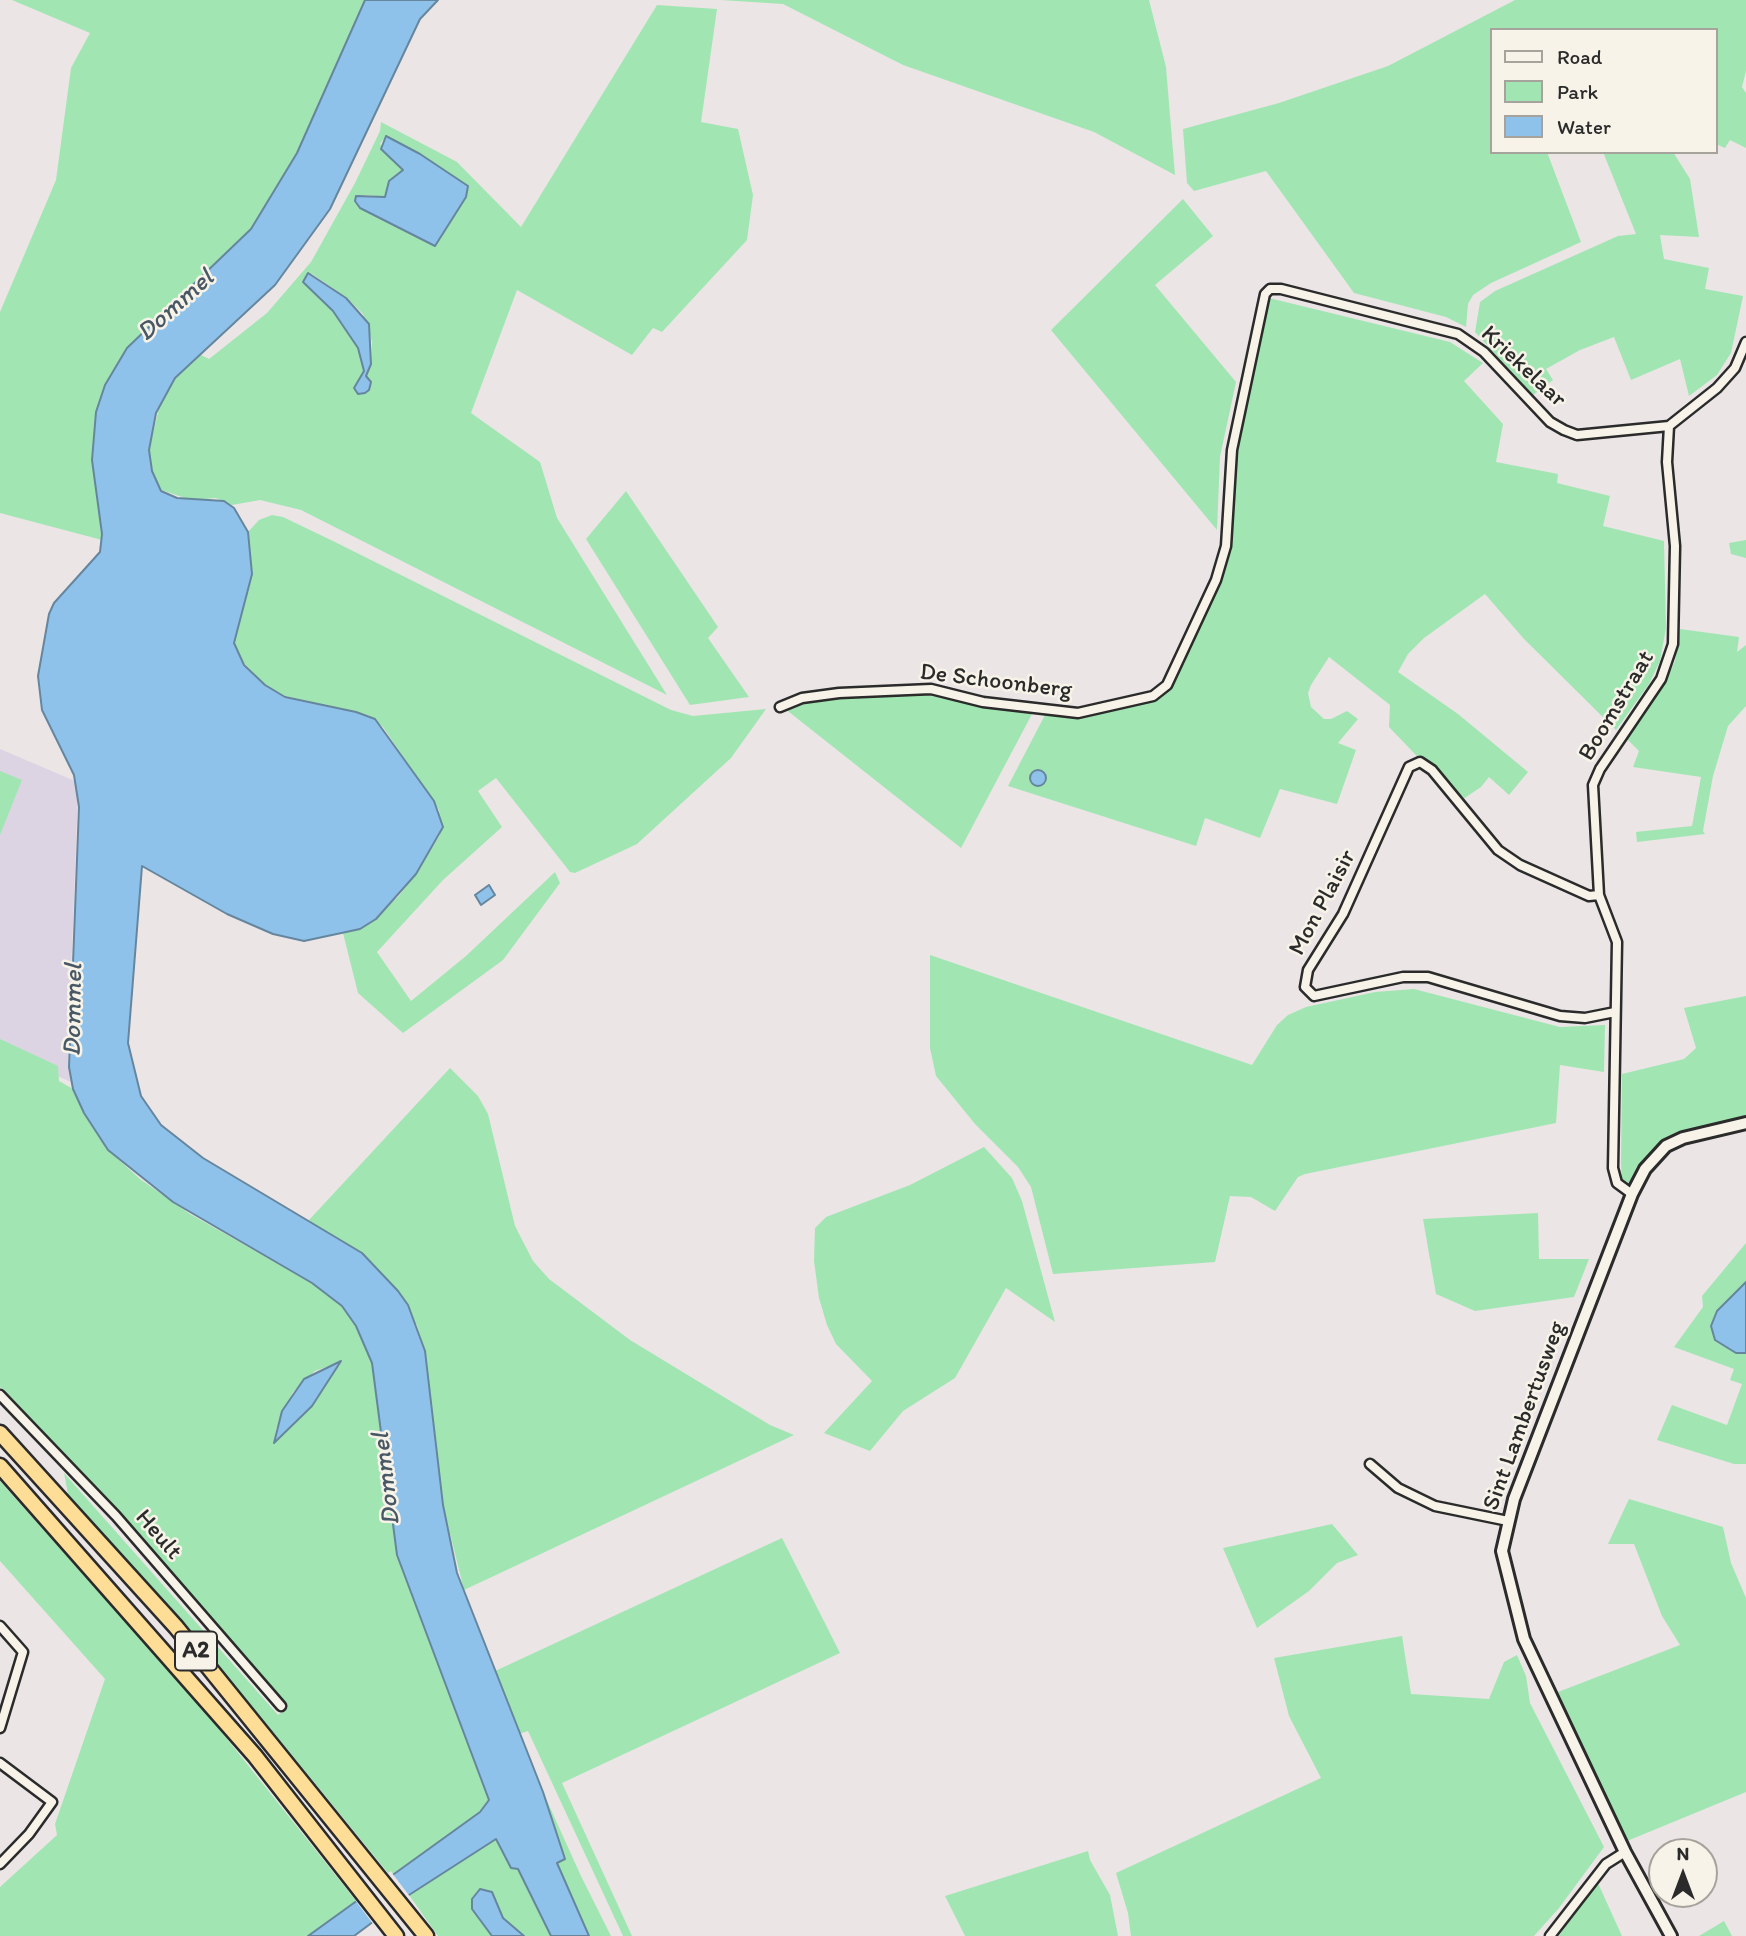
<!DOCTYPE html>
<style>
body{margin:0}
#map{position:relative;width:1746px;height:1936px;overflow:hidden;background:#ebe5e6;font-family:Itim,sans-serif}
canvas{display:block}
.legend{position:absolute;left:1490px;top:28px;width:228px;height:126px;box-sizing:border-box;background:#f7f3e8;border:2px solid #a5a39c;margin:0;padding:9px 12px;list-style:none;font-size:21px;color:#2b2b2b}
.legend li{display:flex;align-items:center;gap:14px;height:35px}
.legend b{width:35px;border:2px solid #a5a39c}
.north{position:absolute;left:1648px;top:1838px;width:70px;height:70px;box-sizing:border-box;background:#f7f3e8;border:2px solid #a5a39c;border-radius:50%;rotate:0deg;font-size:19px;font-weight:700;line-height:28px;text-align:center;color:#2b2b2b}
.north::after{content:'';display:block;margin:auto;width:24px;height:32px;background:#2b2b2b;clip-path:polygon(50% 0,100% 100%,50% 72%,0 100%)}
</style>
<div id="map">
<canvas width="1746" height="1936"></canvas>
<ul class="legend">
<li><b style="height:9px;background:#f7f3e8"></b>Road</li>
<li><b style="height:19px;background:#a1e6b2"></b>Park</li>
<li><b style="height:19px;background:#8ec2eb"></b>Water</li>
</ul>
<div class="north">N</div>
</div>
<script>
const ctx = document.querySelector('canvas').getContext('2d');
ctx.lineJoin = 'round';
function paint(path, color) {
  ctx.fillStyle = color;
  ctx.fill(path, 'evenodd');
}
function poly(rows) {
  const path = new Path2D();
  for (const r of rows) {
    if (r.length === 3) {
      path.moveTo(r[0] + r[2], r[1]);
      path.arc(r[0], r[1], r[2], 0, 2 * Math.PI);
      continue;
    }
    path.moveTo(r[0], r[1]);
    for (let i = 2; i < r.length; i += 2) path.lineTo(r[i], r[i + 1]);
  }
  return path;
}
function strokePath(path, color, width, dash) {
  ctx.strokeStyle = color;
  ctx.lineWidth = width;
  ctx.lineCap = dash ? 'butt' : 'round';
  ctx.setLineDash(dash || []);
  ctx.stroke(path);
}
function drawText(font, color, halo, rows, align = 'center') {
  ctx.font = font + ' Itim,sans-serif';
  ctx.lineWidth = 5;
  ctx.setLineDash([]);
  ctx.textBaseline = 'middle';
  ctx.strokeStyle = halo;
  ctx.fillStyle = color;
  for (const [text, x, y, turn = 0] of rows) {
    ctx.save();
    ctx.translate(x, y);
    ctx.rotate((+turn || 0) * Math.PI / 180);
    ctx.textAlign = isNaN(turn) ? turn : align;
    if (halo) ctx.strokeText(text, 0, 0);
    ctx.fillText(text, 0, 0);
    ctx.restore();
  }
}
const built = poly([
 [0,749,75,781,78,794,69,1024,71,1082,0,1051]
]);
const green = poly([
 [12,0,365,0,297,153,251,229,127,348,105,385,96,412,92,460,102,540,0,513,0,312,56,180,71,68,90,33],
 [721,0,1149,0,1166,67,1175,175,1094,132,903,65,783,4],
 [1515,0,1746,0,1746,71,1742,87,1746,93,1746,148,1730,140,1725,148,1716,144,1716,30,1492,30,1492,152,1547,152,1581,242,1491,283,1473,295,1468,304,1466,327,1446,317,1354,293,1266,171,1194,191,1187,183,1183,129,1279,103,1388,66],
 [657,5,717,9,701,122,738,129,753,195,747,240,662,332,653,328,632,355,517,290,471,413,540,462,557,518,667,695,301,510,260,500,232,505,216,498,191,500,161,490,152,471,149,450,161,400,175,378,195,359,201,355,209,359,267,313,311,262,355,183,380,131,381,122,457,162,521,227],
 [386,136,420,154,468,186,466,197,435,246,360,208,365,195,385,197,395,176,403,170,380,144],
 [312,274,347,298,363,314,372,342,371,364,359,383,364,371,358,348,333,311,303,282],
 [1603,152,1673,152,1690,179,1699,237,1660,235,1664,259,1709,268,1705,289,1743,296,1731,353,1717,375,1689,396,1680,359,1631,380,1614,337,1580,350,1546,369,1553,380,1533,395,1475,332,1480,302,1495,291,1618,236,1636,234],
 [1183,199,1213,236,1155,285,1236,382,1220,457,1217,530,1051,330],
 [1269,298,1450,342,1483,363,1464,381,1503,424,1496,462,1558,474,1557,483,1610,496,1603,526,1664,541,1666,628,1660,661,1649,684,1616,730,1524,639,1485,594,1424,638,1408,654,1398,672,1458,714,1528,772,1509,795,1489,777,1481,787,1460,801,1389,727,1390,705,1329,657,1311,685,1308,693,1311,707,1324,719,1331,719,1347,711,1358,719,1338,743,1356,750,1337,804,1280,789,1260,838,1205,818,1196,846,1008,786,1045,715,1114,711,1145,701,1172,679,1222,571,1232,521,1233,456],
 [626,491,718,627,708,638,749,697,690,705,586,539],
 [272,515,283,517,335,542,671,710,693,716,766,709,731,758,637,844,575,873,570,872,496,778,478,791,502,827,443,880,377,952,411,1001,466,956,555,872,560,883,503,960,403,1033,358,993,343,933,360,929,398,897,416,874,440,835,439,810,383,727,369,716,285,696,265,685,242,661,234,643,252,574,248,532,259,520],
 [1746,540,1746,558,1731,554,1729,543],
 [1680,629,1739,637,1737,652,1746,645,1746,706,1728,726,1713,776,1703,831,1705,834,1637,842,1636,832,1692,826,1701,777,1633,767,1639,751,1626,738,1664,685,1675,661],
 [914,693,1032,714,961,848,784,708,803,701],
 [0,771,22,780,0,835],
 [930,955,1252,1065,1277,1025,1288,1015,1306,1007,1375,992,1414,989,1560,1027,1605,1025,1604,1072,1560,1065,1556,1123,1305,1174,1298,1177,1275,1211,1251,1197,1230,1196,1215,1262,1053,1274,1031,1187,1018,1167,975,1124,936,1076,930,1048],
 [1746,996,1746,1116,1681,1131,1663,1140,1636,1168,1628,1187,1622,1184,1621,1163,1622,1074,1684,1059,1696,1048,1684,1008],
 [0,1039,58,1066,59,1081,73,1089,84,1113,108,1150,140,1179,190,1214,312,1283,342,1306,356,1326,372,1363,397,1555,489,1800,479,1812,394,1876,391,1871,388,1873,216,1662,68,1494,64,1473,278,1715,286,1709,268,1685,144,1540,0,1387],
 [340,1362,312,1406,275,1442,276,1429,293,1392,315,1371],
 [450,1068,478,1096,488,1114,515,1226,533,1261,549,1279,630,1340,770,1425,794,1435,464,1590,443,1505,425,1351,417,1325,309,1220],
 [984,1147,1012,1178,1022,1201,1055,1322,1006,1288,955,1378,903,1411,870,1451,824,1433,872,1381,836,1344,827,1325,819,1298,814,1261,815,1228,826,1217,910,1185],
 [1538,1213,1539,1259,1589,1259,1574,1297,1475,1311,1436,1294,1423,1219],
 [1746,1243,1746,1282,1717,1311,1711,1326,1735,1353,1746,1353,1746,1464,1734,1464,1657,1440,1672,1405,1727,1425,1742,1384,1730,1380,1734,1369,1674,1347,1703,1307,1702,1296],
 [0,1481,208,1715,357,1902,308,1936,0,1936,0,1887,57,1835,55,1824,105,1679,0,1561],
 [1629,1499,1723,1527,1731,1563,1746,1598,1746,1792,1627,1841,1558,1692,1680,1645,1662,1616,1634,1544,1608,1544],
 [1332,1524,1358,1555,1337,1563,1309,1591,1257,1628,1223,1548],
 [782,1538,840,1653,562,1783,632,1936,623,1936,528,1731,519,1734,495,1671],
 [1402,1636,1411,1694,1489,1699,1504,1662,1517,1655,1526,1676,1530,1703,1604,1847,1559,1908,1534,1936,1131,1936,1128,1913,1116,1873,1321,1778,1289,1716,1274,1658],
 [543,1792,581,1876,611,1936,589,1936,557,1862,565,1858],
 [496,1839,511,1868,518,1868,551,1936,524,1936,503,1918,492,1892,487,1930,492,1936,438,1936,409,1895],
 [1088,1851,1090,1860,1110,1895,1118,1936,965,1936,945,1896],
 [1597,1881,1622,1936,1559,1936],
 [1724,1921,1732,1936,1699,1936]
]);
const water = poly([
 [365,0,438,0,420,19,330,209,275,285,175,378,156,413,149,450,152,471,161,491,177,498,224,501,234,508,248,532,252,574,234,643,244,665,265,685,285,697,356,712,375,719,434,801,443,827,416,874,376,919,360,929,304,941,273,934,227,914,142,866,128,1043,141,1096,161,1125,203,1158,362,1253,398,1291,408,1305,425,1351,443,1505,457,1573,543,1792,565,1859,557,1863,589,1936,551,1936,518,1869,511,1868,496,1839,409,1895,354,1936,308,1936,480,1812,489,1800,397,1555,372,1363,356,1326,342,1306,312,1283,173,1202,108,1150,84,1113,73,1089,69,1067,79,807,74,775,42,710,38,676,49,614,54,603,100,552,102,534,92,460,96,412,105,385,127,348,251,229,297,153,365,0],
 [386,136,420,154,468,186,466,197,435,246,360,208,355,201,356,196,385,197,389,181,403,170,381,149,386,136],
 [308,273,346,298,369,324,371,364,366,376,371,382,369,390,365,393,358,394,354,388,364,371,358,348,333,311,303,282,308,273],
 [1038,778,8],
 [489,885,495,895,481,905,475,895,489,885],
 [1746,1282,1746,1353,1736,1353,1715,1340,1711,1326,1717,1311,1746,1282],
 [341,1361,312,1406,274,1443,282,1411,304,1379,341,1361],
 [480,1889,492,1892,503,1918,524,1936,492,1936,472,1909,472,1899,480,1889]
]);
const pier = poly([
 [392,1873,411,1898,373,1924,355,1900]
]);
const street = poly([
 [780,707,802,698,839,693,931,689,983,702,1078,713,1153,696,1167,685,1216,580,1226,546,1232,450,1265,294,1270,289,1281,289,1458,334,1484,352,1550,422,1564,430,1577,435,1669,426],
 [1599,895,1589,896,1520,865,1498,850,1432,770,1420,762,1409,767,1343,914,1308,970,1305,987,1314,996,1403,977,1428,977,1560,1016,1585,1018,1615,1012],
 [1632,1194,1617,1183,1613,1168,1617,942,1599,895,1593,785,1600,769,1661,679,1673,644,1675,546,1667,462,1669,426,1717,388,1735,368,1746,342],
 [0,1395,116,1516,281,1706],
 [1370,1464,1398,1488,1435,1506,1508,1521],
 [0,1626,23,1652,0,1728],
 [0,1763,52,1802,29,1834,0,1864],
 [1550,1936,1606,1864,1625,1852]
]);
const secondary = poly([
 [1671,1936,1625,1852,1524,1639,1502,1551,1514,1499,1632,1194,1645,1169,1666,1146,1683,1138,1746,1123]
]);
const highway = poly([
 [0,1433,176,1627,426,1936],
 [0,1466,255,1756,396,1936]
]);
const shields = [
 [196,1651,42]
];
const shieldNames = [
 ["A2",196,1651]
];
const streetNames = [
 ["Kriekelaar",1523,367,43],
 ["De Schoonberg",996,682,7],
 ["Boomstraat",1617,706,-59],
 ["Mon Plaisir",1323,903,-62],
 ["Sint Lambertusweg",1525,1416,-70],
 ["Heult",158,1535,49]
];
const waterNames = [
 ["Dommel",176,306,-42],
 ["Dommel",74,1010,-89],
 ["Dommel",387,1479,-97]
];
paint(built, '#ddd4e3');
paint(green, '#a1e6b2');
paint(water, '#8ec2eb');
strokePath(water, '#66869e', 2);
paint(pier, '#ebe5e6');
strokePath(street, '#2b2b2b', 13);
strokePath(secondary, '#2b2b2b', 16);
strokePath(highway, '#2b2b2b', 19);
strokePath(street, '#f7f3e8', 8);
strokePath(secondary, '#f7f3e8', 10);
strokePath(highway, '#fedd96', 14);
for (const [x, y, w] of shields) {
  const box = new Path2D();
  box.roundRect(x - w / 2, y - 19.5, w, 39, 5);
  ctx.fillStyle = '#f7f3e8';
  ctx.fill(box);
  strokePath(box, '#2b2b2b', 2);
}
drawText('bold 23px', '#2b2b2b', null, shieldNames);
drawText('24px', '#2b2b2b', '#f7f3e8', streetNames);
drawText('italic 26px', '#495865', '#f7f3e8', waterNames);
</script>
